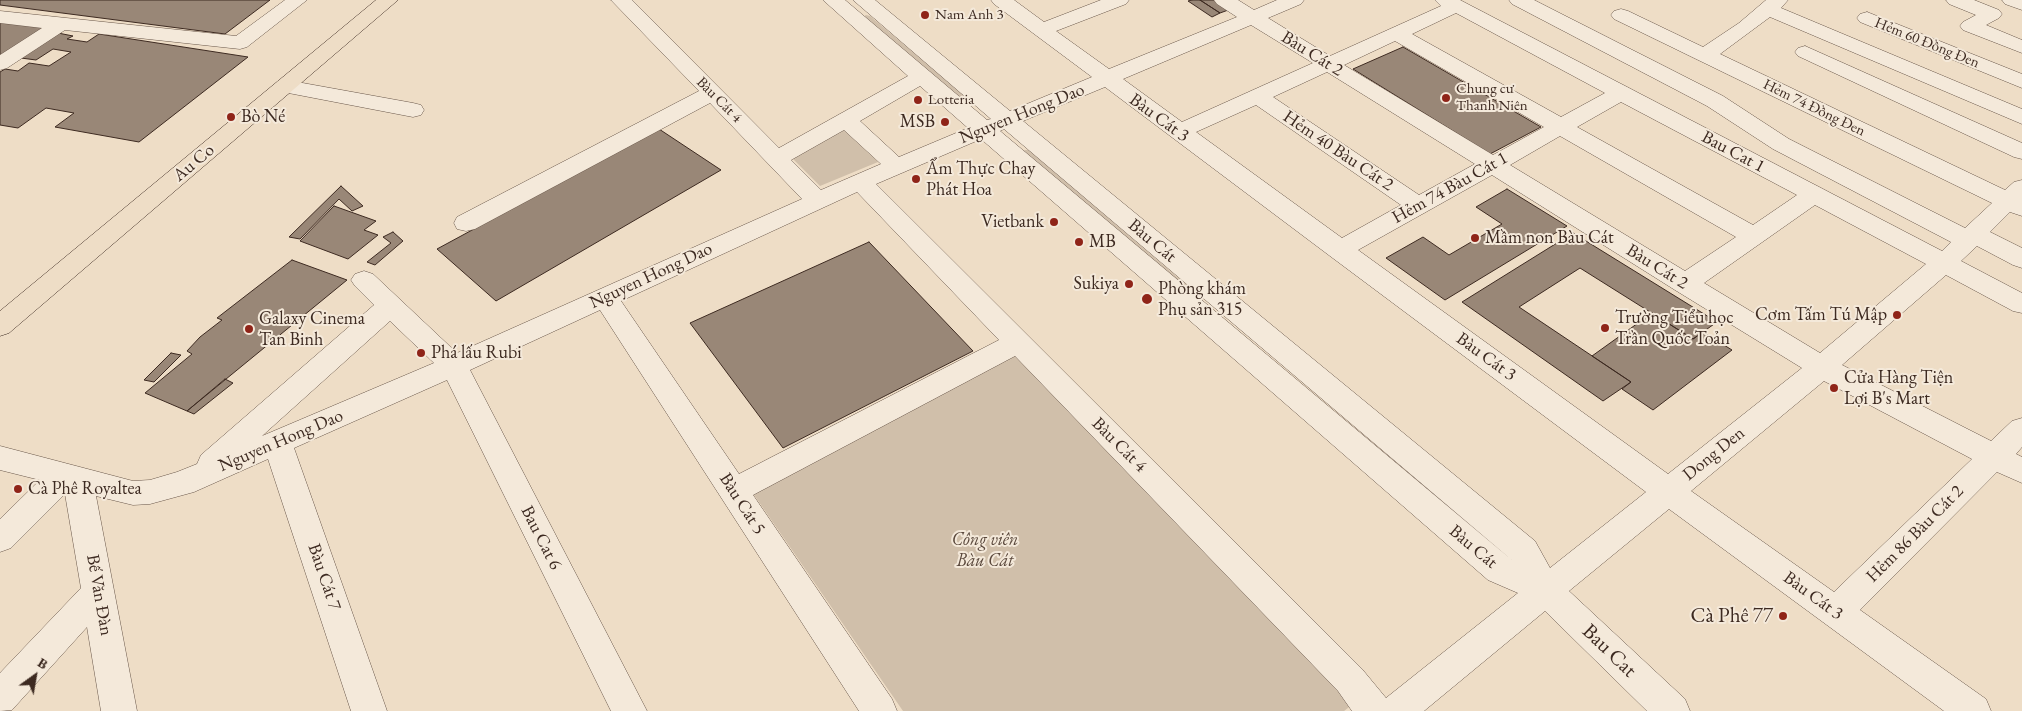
<!DOCTYPE html>
<meta charset="utf-8">
<style>
body{margin:0}
#map{position:relative;width:2022px;height:711px;overflow:hidden;background:#eeddc6;font-family:"EB Garamond",serif}
canvas{display:block}
.north{position:absolute;left:10px;top:651px;width:50px;height:50px;-webkit-text-stroke:4px #f4e9da;paint-order:stroke;rotate:32deg;font-size:14px;font-weight:700;line-height:20px;text-align:center;color:#3d2a21}
.north::after{content:'';display:block;margin:auto;width:18px;height:22px;background:#3d2a21;clip-path:polygon(50% 0,100% 100%,50% 72%,0 100%)}
</style>
<div id="map">
<canvas width="2022" height="711"></canvas>
<div class="north">B</div>
</div>
<script>
const ctx = document.querySelector('canvas').getContext('2d');
ctx.lineJoin = 'round';
function paint(path, color) {
  ctx.fillStyle = color;
  ctx.fill(path, 'evenodd');
}
function poly(rows) {
  const path = new Path2D();
  for (const r of rows) {
    path.moveTo(r[0], r[1]);
    for (let i = 2; i < r.length; i += 2) path.lineTo(r[i], r[i + 1]);
  }
  return path;
}
function strokePath(path, color, width, dash) {
  ctx.strokeStyle = color;
  ctx.lineWidth = width;
  ctx.lineCap = dash ? 'butt' : 'round';
  ctx.setLineDash(dash || []);
  ctx.stroke(path);
}
function drawText(font, color, halo, rows, align = 'center') {
  ctx.font = font + ' "EB Garamond",serif';
  ctx.lineWidth = 4;
  ctx.setLineDash([]);
  ctx.textBaseline = 'middle';
  ctx.strokeStyle = halo;
  ctx.fillStyle = color;
  for (const [text, x, y, turn = 0] of rows) {
    ctx.save();
    ctx.translate(x, y);
    ctx.rotate((+turn || 0) * Math.PI / 180);
    ctx.textAlign = isNaN(turn) ? turn : align;
    if (halo) ctx.strokeText(text, 0, 0);
    ctx.fillText(text, 0, 0);
    ctx.restore();
  }
}
const green = poly([
 [866,15,870,16,966,97,966,99,963,100,863,17],
 [842,128,878,162,820,186,791,157],
 [1025,150,1029,150,1204,300,1200,301,1022,151],
 [1016,355,1356,702,1344,711,903,711,752,492]
]);
const building = poly([
 [0,0,270,0,225,34,0,5,0,0],
 [1192,0,1200,0,1220,13,1212,17,1188,1,1192,0],
 [1200,0,1217,0,1231,9,1220,13,1200,0],
 [0,22,46,28,0,58,0,22],
 [58,33,73,36,67,39,87,42,99,34,248,57,139,142,55,127,74,113,46,108,18,128,0,125,0,72,5,69,18,71,29,63,49,66,71,52,53,49,36,60,21,58,58,33],
 [1403,47,1541,127,1490,154,1353,69,1403,47],
 [659,129,721,170,496,301,437,249,659,129],
 [341,186,363,206,352,211,339,199,300,239,289,237,341,186],
 [1507,189,1567,226,1445,300,1386,258,1423,237,1449,255,1502,224,1476,207,1507,189],
 [334,206,376,221,364,230,378,235,348,259,300,241,334,206],
 [393,232,403,241,375,265,367,262,391,243,383,237,393,232],
 [1573,233,1717,322,1693,339,1580,268,1519,307,1631,382,1603,401,1462,302,1573,233],
 [869,242,973,351,783,448,690,323,869,242],
 [292,260,347,280,187,411,145,393,192,354,187,351,200,337,222,320,217,318,292,260],
 [1652,313,1693,339,1703,332,1732,350,1653,410,1622,389,1631,382,1592,356,1652,313],
 [171,353,181,355,154,382,144,380,171,353],
 [225,379,233,383,194,414,187,411,225,379]
]);
const minor = poly([
 [285,0,307,0,247,47,240,49,65,30,7,68,0,70,0,55,42,28,0,23,0,11,236,36,285,0],
 [611,0,632,0,779,148,908,76,823,0,845,0,987,120,991,119,853,0,875,0,1010,111,1092,77,994,4,991,0,1014,0,1044,22,1101,0,1129,0,1126,4,1056,31,1109,69,1237,17,1217,4,1214,0,1238,0,1254,10,1277,0,1304,0,1301,4,1268,18,1330,56,1441,6,1435,0,1460,0,1942,251,1951,242,1773,149,1707,106,1512,4,1509,0,1534,0,1723,96,1789,139,1965,228,1992,203,1614,19,1611,15,1614,11,1621,9,1628,11,1703,47,1739,23,1766,0,1788,0,1781,8,2022,109,2022,124,1770,17,1720,54,2005,190,2014,182,2022,180,2022,216,2010,212,1990,232,2022,248,2022,268,2013,265,1977,246,1961,261,2022,293,2022,313,2013,311,1946,275,1842,365,1991,441,2012,421,2022,418,2022,447,2016,454,2022,457,2022,483,1997,472,1860,610,1986,699,1991,711,1944,711,1669,509,1569,591,1685,699,1690,711,1647,711,1545,611,1424,711,1352,711,1338,691,1015,356,753,495,892,699,897,711,859,711,600,310,470,370,647,711,611,711,447,380,294,448,387,711,351,711,268,459,194,492,150,504,133,505,96,496,137,711,101,711,87,627,12,710,0,711,0,673,81,588,65,494,11,548,0,552,0,519,40,480,0,470,0,446,133,481,150,480,177,472,197,464,201,455,374,305,355,286,351,280,355,274,364,271,373,274,457,353,802,199,710,103,475,229,466,231,457,229,454,223,457,217,699,91,611,0],
 [1456,13,1605,93,1561,117,1412,34,1456,13],
 [1251,25,1313,63,1182,122,1123,79,1251,25],
 [1395,41,1544,127,1493,155,1344,65,1395,41],
 [1327,72,1475,164,1419,195,1273,97,1327,72],
 [920,86,968,128,899,157,860,121,920,86],
 [1105,87,1330,256,1646,492,1550,568,1535,541,1023,121,1105,87],
 [1621,102,1797,195,1753,225,1577,127,1621,102],
 [1256,105,1401,205,1342,238,1196,132,1256,105],
 [1004,129,1513,561,1000,131,1004,129],
 [844,130,881,164,821,190,791,160,844,130],
 [1560,136,1736,237,1685,271,1510,165,1560,136],
 [981,139,1488,580,1518,593,1386,698,1362,669,876,184,981,139],
 [1492,175,1675,290,1802,368,1668,474,1358,250,1492,175],
 [857,192,999,340,739,474,621,301,857,192],
 [1815,205,1926,264,1820,353,1704,283,1815,205],
 [390,321,434,363,262,436,390,321],
 [1824,381,1972,459,1834,592,1691,491,1824,381],
 [1946,0,1974,0,1999,10,2002,14,1999,18,1986,25,2022,40,2022,53,1963,30,1960,26,1963,22,1976,15,1949,4,1946,0],
 [2002,0,2022,0,2022,10,2005,4,2002,0],
 [1867,12,2022,74,2022,88,1860,22,1857,18,1860,14,1867,12],
 [1805,46,2022,143,2022,159,2014,157,1798,56,1795,52,1798,48,1805,46],
 [286,80,413,103,421,105,424,110,421,115,413,117,278,91,275,86,278,81,286,80]
]);
const major = poly([
 [376,0,398,0,9,333,0,336,0,311,376,0]
]);
const markers = [
 [925,15,5,"#8f2418"],
 [1446,98,5,"#8f2418"],
 [918,100,5,"#8f2418"],
 [231,117,5,"#8f2418"],
 [945,122,5,"#8f2418"],
 [916,179,5,"#8f2418"],
 [1054,222,5,"#8f2418"],
 [1475,238,5,"#8f2418"],
 [1079,242,5,"#8f2418"],
 [1129,284,5,"#8f2418"],
 [1147,299,6,"#8f2418"],
 [1897,315,5,"#8f2418"],
 [1605,328,5,"#8f2418"],
 [249,329,5,"#8f2418"],
 [421,353,5,"#8f2418"],
 [1834,388,5,"#8f2418"],
 [18,489,5,"#8f2418"],
 [1783,616,5,"#8f2418"]
];
const farPoinames = [
 ["Nam Anh 3",935,15],
 ["Chung cư",1456,89],
 ["Thanh Niên",1456,106],
 ["Lotteria",928,100]
];
const farStreetnames = [
 ["Hẻm 60 Đồng Đen",1927,43,22],
 ["Bàu Cát 4",719,100,45],
 ["Hẻm 74 Đồng Đen",1814,108,26]
];
const streetNames = [
 ["Bàu Cát 2",1312,54,32],
 ["Nguyen Hong Dao",1022,114,-22],
 ["Bàu Cát 3",1159,118,36],
 ["Hẻm 40 Bàu Cát 2",1338,151,34],
 ["Bau Cat 1",1733,152,28],
 ["Au Co",194,163,-40],
 ["Hẻm 74 Bàu Cát 1",1450,188,-29],
 ["Bàu Cát",1152,241,40],
 ["Bàu Cát 2",1657,267,32],
 ["Nguyen Hong Dao",651,276,-25],
 ["Bàu Cát 3",1486,357,36],
 ["Nguyen Hong Dao",281,441,-23],
 ["Bàu Cát 4",1119,445,45],
 ["Dong Den",1714,454,-39],
 ["Bàu Cát 5",742,504,57],
 ["Hẻm 86 Bàu Cát 2",1915,534,-45],
 ["Bau Cat 6",541,538,63],
 ["Bàu Cát",1473,547,40],
 ["Bàu Cát 7",324,577,71],
 ["Bế Văn Đàn",99,595,80],
 ["Bàu Cát 3",1813,596,36]
];
const poiNames = [
 ["Bò Né",241,117],
 ["MSB",935,122,"right"],
 ["Ẩm Thực Chay",926,169],
 ["Phát Hoa",926,190],
 ["Vietbank",1044,222,"right"],
 ["Mầm non Bàu Cát",1485,238],
 ["MB",1089,242],
 ["Sukiya",1119,284,"right"],
 ["Phòng khám",1158,289],
 ["Phụ sản 315",1158,310],
 ["Cơm Tấm Tú Mập",1887,315,"right"],
 ["Trường Tiểu học",1615,318],
 ["Trần Quốc Toản",1615,339],
 ["Galaxy Cinema",259,319],
 ["Tan Binh",259,340],
 ["Phá lấu Rubi",431,353],
 ["Cửa Hàng Tiện",1844,378],
 ["Lợi B's Mart",1844,399],
 ["Cà Phê Royaltea",28,489]
];
const parkNames = [
 ["Công viên",985,540],
 ["Bàu Cát",985,561]
];
const nearPoinames = [
 ["Cà Phê 77",1773,616]
];
const nearStreetnames = [
 ["Bau Cat",1609,651,44]
];
paint(green, '#d0bfaa');
paint(building, '#998777');
strokePath(building, '#3d2a21', 1);
strokePath(minor, '#69574a', 1);
strokePath(major, '#3d2a21', 1);
paint(minor, '#f4e9da');
paint(major, '#eeddc6');
for (const [x, y, r, color] of markers) {
  const dot = new Path2D();
  dot.arc(x, y, r, 0, 2 * Math.PI);
  ctx.fillStyle = color;
  ctx.fill(dot);
  strokePath(dot, '#f4e9da', 2);
}
drawText('15px', '#3d2a21', '#f4e9da', farPoinames, 'left');
drawText('15px', '#3d2a21', '#f4e9da', farStreetnames);
drawText('18px', '#3d2a21', '#f4e9da', streetNames);
drawText('18px', '#3d2a21', '#f4e9da', poiNames, 'left');
drawText('italic 18px', '#5a483c', '#f4e9da', parkNames);
drawText('21px', '#3d2a21', '#f4e9da', nearPoinames, 'right');
drawText('21px', '#3d2a21', '#f4e9da', nearStreetnames);
</script>
